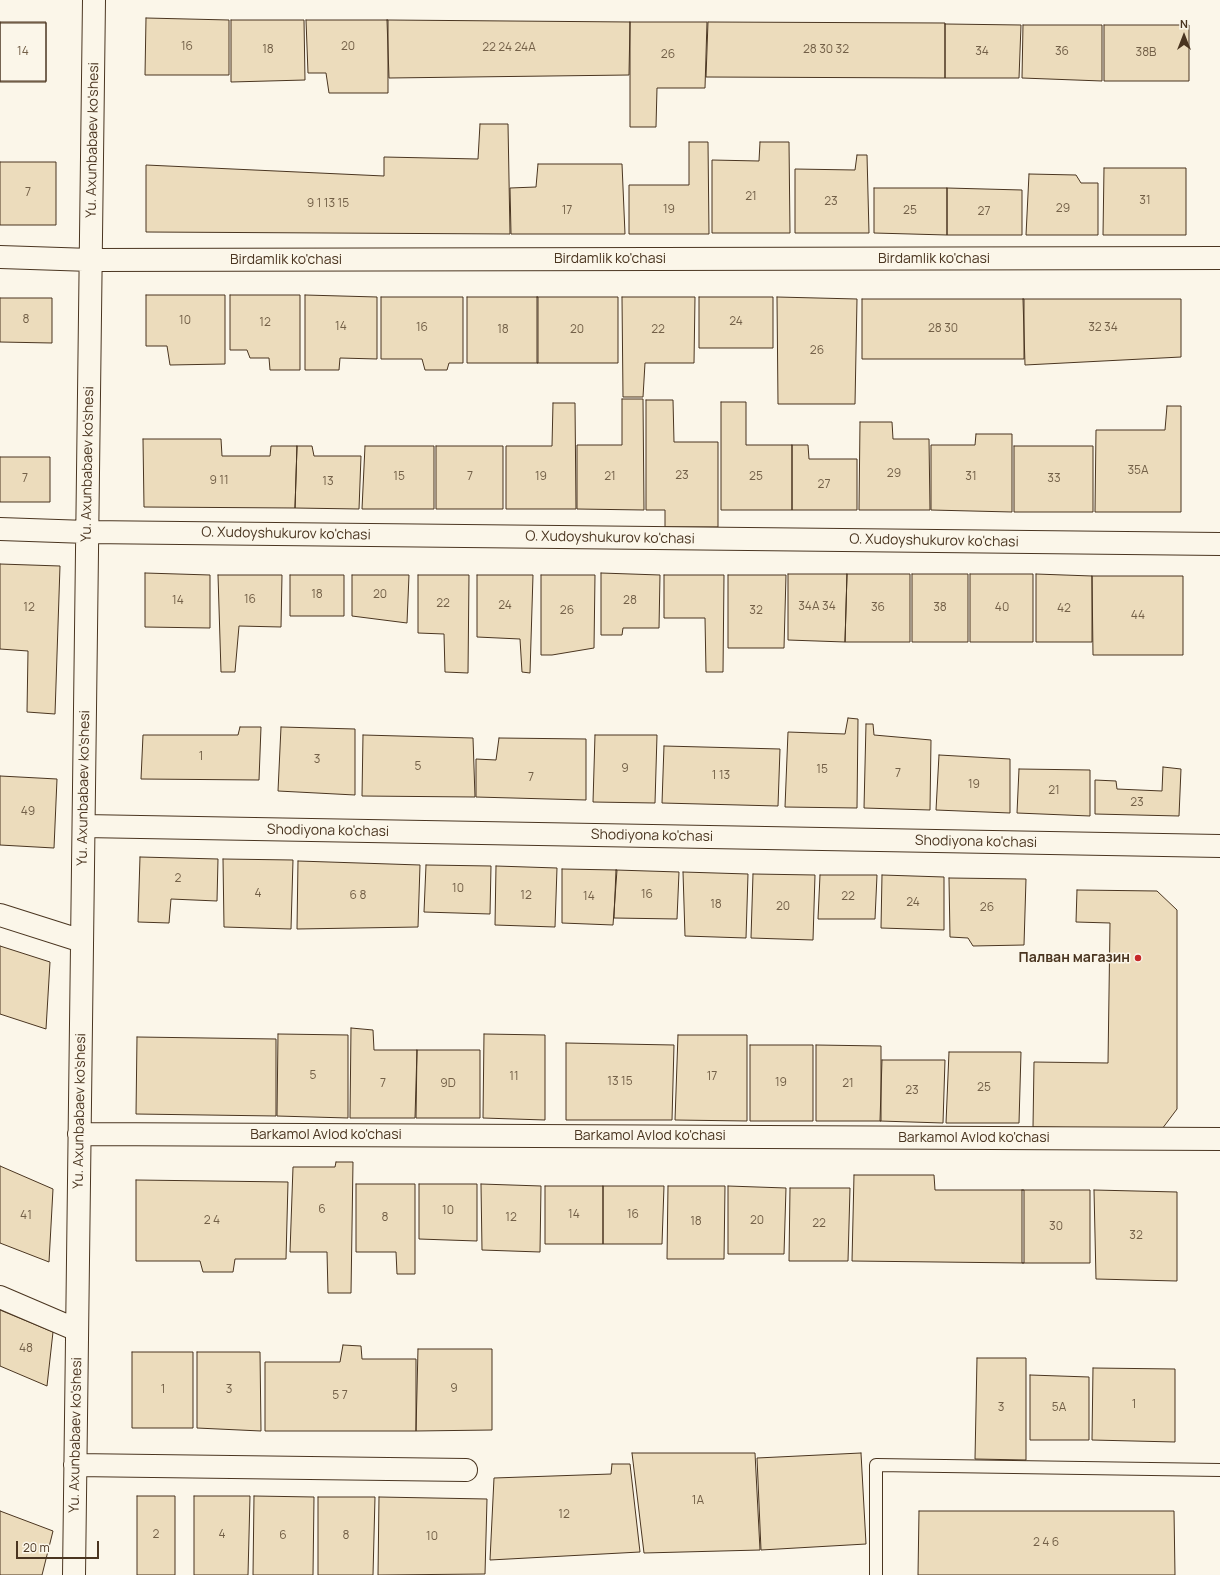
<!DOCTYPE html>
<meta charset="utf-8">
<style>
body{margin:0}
#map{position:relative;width:1220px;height:1575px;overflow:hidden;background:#fbf6e9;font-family:Manrope,sans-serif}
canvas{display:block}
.north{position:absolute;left:1164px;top:16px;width:40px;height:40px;-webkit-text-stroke:3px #fbf6e9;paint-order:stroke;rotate:0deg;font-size:11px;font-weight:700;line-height:16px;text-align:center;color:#4a3520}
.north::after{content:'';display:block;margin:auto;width:14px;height:18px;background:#4a3520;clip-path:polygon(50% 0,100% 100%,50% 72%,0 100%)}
.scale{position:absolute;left:16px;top:1541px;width:83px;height:18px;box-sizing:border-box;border:2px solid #4a3520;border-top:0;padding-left:5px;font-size:12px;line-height:14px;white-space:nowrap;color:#4a3520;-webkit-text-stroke:3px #fbf6e9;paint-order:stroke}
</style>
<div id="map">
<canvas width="1220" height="1575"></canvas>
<div class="north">N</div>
<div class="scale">20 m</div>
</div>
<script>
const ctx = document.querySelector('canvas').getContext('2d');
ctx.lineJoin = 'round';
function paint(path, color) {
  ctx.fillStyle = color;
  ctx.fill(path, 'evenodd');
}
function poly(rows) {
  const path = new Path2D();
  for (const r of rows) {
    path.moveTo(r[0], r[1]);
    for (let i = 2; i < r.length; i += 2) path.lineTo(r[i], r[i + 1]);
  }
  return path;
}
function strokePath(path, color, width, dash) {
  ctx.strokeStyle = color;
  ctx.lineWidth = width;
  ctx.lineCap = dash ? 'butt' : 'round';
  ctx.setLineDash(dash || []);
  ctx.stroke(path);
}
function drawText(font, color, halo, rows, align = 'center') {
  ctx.font = font + ' Manrope,sans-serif';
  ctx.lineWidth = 3;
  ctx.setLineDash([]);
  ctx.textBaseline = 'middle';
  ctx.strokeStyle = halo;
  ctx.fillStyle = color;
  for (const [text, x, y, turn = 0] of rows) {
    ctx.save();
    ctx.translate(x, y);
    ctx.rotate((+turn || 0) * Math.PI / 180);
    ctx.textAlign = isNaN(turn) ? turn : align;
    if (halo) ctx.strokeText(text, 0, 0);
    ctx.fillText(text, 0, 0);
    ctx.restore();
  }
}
const building = poly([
 [146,18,229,20,229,75,145,75,146,18],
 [231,20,304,20,305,80,231,82,231,20],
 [306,20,388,20,388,93,329,93,326,73,308,73,306,20],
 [387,20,630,22,629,75,389,78,387,20],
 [0,22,46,22,46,82,0,82,0,22],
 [630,22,707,22,705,88,657,88,656,127,630,127,630,22],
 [708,22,945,23,945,78,706,77,708,22],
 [0,23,46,23,46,81,0,81,0,23],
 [945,24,1021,25,1019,78,945,78,945,24],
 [1023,25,1102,25,1102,81,1022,78,1023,25],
 [1104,25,1189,25,1189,81,1104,81,1104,25],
 [480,124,508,124,510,234,146,232,146,165,384,176,384,157,478,159,480,124],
 [689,142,708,142,709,234,629,234,629,185,689,185,689,142],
 [760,142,789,142,790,233,712,233,712,160,759,161,760,142],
 [857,155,867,155,869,233,795,233,795,169,855,170,857,155],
 [0,162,56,162,56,225,0,225,0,162],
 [538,164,622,164,625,234,511,234,510,188,536,187,538,164],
 [1104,168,1186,168,1186,235,1103,235,1104,168],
 [1029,174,1076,175,1081,183,1098,183,1098,235,1026,235,1029,174],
 [874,188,947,188,947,235,874,233,874,188],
 [947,188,1022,190,1022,235,947,235,947,188],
 [146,295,225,295,225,364,170,365,167,346,146,346,146,295],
 [230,295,300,295,300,370,270,370,269,358,250,358,247,350,230,350,230,295],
 [305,295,377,297,377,359,340,358,339,370,305,370,305,295],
 [381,297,463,297,463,363,449,363,447,370,425,370,422,359,381,359,381,297],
 [467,297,538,297,538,363,467,363,467,297],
 [537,297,618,297,618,363,537,363,537,297],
 [622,297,695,297,694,363,645,363,643,397,623,397,622,297],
 [699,297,773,297,773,348,699,348,699,297],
 [777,297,857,299,855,404,778,404,777,297],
 [0,298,52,298,52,343,0,342,0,298],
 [862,299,1024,299,1024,359,862,359,862,299],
 [1023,299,1181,299,1181,357,1025,365,1023,299],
 [622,399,643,399,644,510,577,509,577,445,622,445,622,399],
 [646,400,673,400,674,442,718,442,718,527,665,527,665,510,646,510,646,400],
 [721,402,746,402,746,445,792,445,792,510,721,510,721,402],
 [553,403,575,403,576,509,506,509,506,446,552,446,553,403],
 [1167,406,1181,406,1181,512,1095,512,1096,430,1165,430,1167,406],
 [860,422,892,422,893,439,929,439,930,510,859,510,860,422],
 [976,434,1012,434,1012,512,931,510,931,445,975,445,976,434],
 [143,439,221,439,222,456,270,456,271,446,297,446,295,508,144,507,143,439],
 [792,445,808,445,809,459,857,459,857,510,792,510,792,445],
 [297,446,312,446,314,456,361,456,359,509,295,508,297,446],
 [365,446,434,446,434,509,362,509,365,446],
 [436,446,503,446,503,509,436,509,436,446],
 [1014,446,1093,446,1093,512,1014,512,1014,446],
 [0,457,50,457,50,502,0,502,0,457],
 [0,564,60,566,55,714,27,712,28,651,0,649,0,564],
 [145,573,210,575,210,628,145,627,145,573],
 [601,573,660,575,659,628,623,628,622,635,601,635,601,573],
 [788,574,847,574,845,642,788,640,788,574],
 [847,574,910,574,910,642,845,642,847,574],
 [912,574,968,574,968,642,912,642,912,574],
 [970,574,1033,574,1033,642,970,642,970,574],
 [1036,574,1092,576,1092,642,1036,642,1036,574],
 [218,575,282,575,281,627,239,626,235,672,221,672,218,575],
 [290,575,344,575,344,616,290,616,290,575],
 [352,575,409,575,407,623,352,616,352,575],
 [418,575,469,575,468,673,445,672,444,634,418,633,418,575],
 [477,575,533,575,530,673,522,672,520,639,477,637,477,575],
 [541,575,595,575,594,648,552,655,541,655,541,575],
 [664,575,724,575,723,672,706,672,705,618,664,618,664,575],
 [728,575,786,575,784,648,728,648,728,575],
 [1092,576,1183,576,1183,655,1093,655,1092,576],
 [848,718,858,719,857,808,785,807,788,732,845,734,848,718],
 [866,724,873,724,874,735,931,740,930,810,864,808,866,724],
 [240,727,261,727,259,780,141,779,143,735,238,735,240,727],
 [281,727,355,729,355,795,278,791,281,727],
 [363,735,473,738,475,797,362,796,363,735],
 [595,735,657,735,655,803,593,802,595,735],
 [499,738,586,739,586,800,476,797,476,759,496,760,499,738],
 [664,746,780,749,778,806,662,803,664,746],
 [939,755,1010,759,1010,813,936,810,939,755],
 [1163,767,1181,769,1179,816,1095,814,1095,780,1116,781,1117,789,1162,791,1163,767],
 [1019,769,1090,770,1090,816,1017,813,1019,769],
 [0,776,57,779,54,848,0,845,0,776],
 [140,857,218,859,217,901,171,899,169,923,138,922,140,857],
 [223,859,293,860,291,929,224,927,223,859],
 [298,861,420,865,418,927,297,929,298,861],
 [426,865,491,866,490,914,424,912,426,865],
 [496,866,557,868,555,927,495,925,496,866],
 [562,869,617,870,613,925,562,923,562,869],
 [616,870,679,872,677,919,614,918,616,870],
 [683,872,748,874,746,938,685,936,683,872],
 [753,874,815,875,813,940,751,938,753,874],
 [820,875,877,875,875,919,818,919,820,875],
 [882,875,944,877,944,930,881,928,882,875],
 [949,878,1026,879,1024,945,973,946,968,938,950,937,949,878],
 [1077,890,1157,891,1177,910,1177,1109,1162,1129,1033,1127,1034,1062,1108,1063,1110,923,1076,922,1077,890],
 [0,946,50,962,46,1029,0,1014,0,946],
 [351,1028,373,1030,374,1050,417,1050,415,1118,350,1118,351,1028],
 [278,1034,348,1035,348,1118,277,1116,278,1034],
 [484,1034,545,1035,545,1120,483,1118,484,1034],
 [678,1035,747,1035,747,1121,675,1120,678,1035],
 [137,1037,276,1039,276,1116,136,1114,137,1037],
 [566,1043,674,1045,672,1120,566,1120,566,1043],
 [750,1045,813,1045,813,1121,750,1121,750,1045],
 [816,1045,881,1046,881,1121,816,1121,816,1045],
 [417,1050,480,1050,480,1118,416,1118,417,1050],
 [949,1052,1021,1052,1019,1123,946,1123,949,1052],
 [882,1060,945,1060,943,1123,880,1121,882,1060],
 [336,1162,353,1162,351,1293,328,1293,327,1252,290,1252,293,1167,335,1167,336,1162],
 [0,1166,53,1189,49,1262,0,1243,0,1166],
 [854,1175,934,1175,935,1190,1024,1190,1024,1263,852,1261,854,1175],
 [136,1180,288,1182,286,1259,235,1259,233,1272,203,1272,200,1261,136,1261,136,1180],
 [356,1184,415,1184,415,1274,397,1274,396,1252,356,1252,356,1184],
 [419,1184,477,1184,477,1241,419,1239,419,1184],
 [481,1184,541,1186,540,1252,482,1250,481,1184],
 [545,1186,603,1186,603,1244,545,1244,545,1186],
 [603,1186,664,1186,662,1244,603,1244,603,1186],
 [668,1186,725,1186,724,1259,667,1259,668,1186],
 [728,1186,786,1188,784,1254,728,1254,728,1186],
 [790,1188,850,1188,848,1261,789,1261,790,1188],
 [1022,1190,1090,1190,1090,1263,1022,1263,1022,1190],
 [1094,1190,1177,1192,1177,1281,1096,1279,1094,1190],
 [0,1310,53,1332,47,1386,0,1366,0,1310],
 [343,1345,361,1346,362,1359,416,1359,416,1431,265,1431,265,1362,340,1362,343,1345],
 [418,1349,492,1349,492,1430,416,1431,418,1349],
 [132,1352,193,1352,193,1428,132,1428,132,1352],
 [197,1352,260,1352,261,1431,197,1428,197,1352],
 [977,1358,1026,1358,1026,1460,975,1459,977,1358],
 [1093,1368,1175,1369,1175,1442,1092,1440,1093,1368],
 [1030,1375,1089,1377,1089,1440,1030,1440,1030,1375],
 [632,1453,755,1453,760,1550,644,1553,632,1453],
 [861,1453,866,1544,761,1550,757,1458,861,1453],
 [612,1464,630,1464,640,1552,490,1560,494,1478,611,1474,612,1464],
 [137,1496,175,1496,175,1575,137,1575,137,1496],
 [194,1496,250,1496,248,1575,194,1575,194,1496],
 [254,1496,314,1497,313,1575,253,1575,254,1496],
 [318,1497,375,1497,373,1575,318,1575,318,1497],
 [379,1497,487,1499,485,1574,378,1575,379,1497],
 [0,1511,53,1531,42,1575,0,1575,0,1511],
 [919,1511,1174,1511,1175,1575,918,1575,919,1511]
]);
const service = poly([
 [876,1575,876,1465,1220,1470]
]);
const minor = poly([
 [0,257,91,260,1220,258],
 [0,529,87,532,1220,544],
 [84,826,1220,846],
 [0,915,82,941],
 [79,1134,1220,1139],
 [0,1297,77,1330],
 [75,1465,466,1470],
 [74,1575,94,0]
]);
const markers = [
 [1138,958,4,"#c62828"]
];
const numberNames = [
 ["16",187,47],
 ["20",348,47],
 ["22 24 24A",509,48],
 ["18",268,50],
 ["28 30 32",826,50],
 ["14",23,52],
 ["34",982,52],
 ["36",1062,52],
 ["38B",1146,53],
 ["26",668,55],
 ["7",28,193],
 ["21",751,197],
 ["31",1145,201],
 ["23",831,202],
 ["9 1 13 15",328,204],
 ["29",1063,209],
 ["19",669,210],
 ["17",567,211],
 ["25",910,211],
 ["27",984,212],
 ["8",26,320],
 ["10",185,321],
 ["24",736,322],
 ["12",265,323],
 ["14",341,327],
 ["16",422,328],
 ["32 34",1103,328],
 ["28 30",943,329],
 ["18",503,330],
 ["20",577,330],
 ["22",658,330],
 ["26",817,351],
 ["35A",1138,471],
 ["29",894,474],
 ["23",682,476],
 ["15",399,477],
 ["7",470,477],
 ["19",541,477],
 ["21",610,477],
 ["25",756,477],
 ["31",971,477],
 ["7",25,479],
 ["33",1054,479],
 ["9 11",219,481],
 ["13",328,482],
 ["27",824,485],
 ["18",317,595],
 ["20",380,595],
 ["16",250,600],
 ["14",178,601],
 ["28",630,601],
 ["22",443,604],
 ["24",505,606],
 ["34A 34",817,607],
 ["12",29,608],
 ["36",878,608],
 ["38",940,608],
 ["40",1002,608],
 ["42",1064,609],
 ["26",567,611],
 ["32",756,611],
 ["44",1138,616],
 ["1",201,757],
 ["3",317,760],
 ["5",418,767],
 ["9",625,769],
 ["15",822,770],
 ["7",898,774],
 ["1 13",721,776],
 ["7",531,778],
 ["19",974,785],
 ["21",1054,791],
 ["23",1137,803],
 ["49",28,812],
 ["2",178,879],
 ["10",458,889],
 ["4",258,894],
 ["16",647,895],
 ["6 8",358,896],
 ["12",526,896],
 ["14",589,897],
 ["22",848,897],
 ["24",913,903],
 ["18",716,905],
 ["20",783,907],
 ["26",987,908],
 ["5",313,1076],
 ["11",514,1077],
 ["17",712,1077],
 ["13 15",620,1082],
 ["19",781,1083],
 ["7",383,1084],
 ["9D",448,1084],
 ["21",848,1084],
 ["25",984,1088],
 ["23",912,1091],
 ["6",322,1210],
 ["10",448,1211],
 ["14",574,1215],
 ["16",633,1215],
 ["41",26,1216],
 ["8",385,1218],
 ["12",511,1218],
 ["2 4",212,1221],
 ["20",757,1221],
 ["18",696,1222],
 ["22",819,1224],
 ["30",1056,1227],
 ["32",1136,1236],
 ["48",26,1349],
 ["9",454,1389],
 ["1",163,1390],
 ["3",229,1390],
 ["5 7",340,1396],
 ["1",1134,1405],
 ["3",1001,1408],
 ["5A",1059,1408],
 ["1A",698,1501],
 ["12",564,1515],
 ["2",156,1535],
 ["4",222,1535],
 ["6",283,1536],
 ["8",346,1536],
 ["10",432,1537],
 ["2 4 6",1046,1543]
];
const streetNames = [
 ["Yu. Axunbabaev ko'shesi",93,140,-89],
 ["Birdamlik ko'chasi",610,259],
 ["Birdamlik ko'chasi",934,259],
 ["Birdamlik ko'chasi",286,260],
 ["Yu. Axunbabaev ko'shesi",88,464,-89],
 ["O. Xudoyshukurov ko'chasi",286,534,1],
 ["O. Xudoyshukurov ko'chasi",610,538,1],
 ["O. Xudoyshukurov ko'chasi",934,541,1],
 ["Yu. Axunbabaev ko'shesi",84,788,-89],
 ["Shodiyona ko'chasi",328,831,1],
 ["Shodiyona ko'chasi",652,836,1],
 ["Shodiyona ko'chasi",976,842,1],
 ["Yu. Axunbabaev ko'shesi",80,1111,-89],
 ["Barkamol Avlod ko'chasi",326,1135],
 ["Barkamol Avlod ko'chasi",650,1136],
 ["Barkamol Avlod ko'chasi",974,1138],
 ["Yu. Axunbabaev ko'shesi",76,1435,-89]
];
const poiNames = [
 ["Палван магазин",1130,958]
];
paint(building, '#ecdcbc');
strokePath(building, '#4a3520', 1);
strokePath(service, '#4a3520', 14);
strokePath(minor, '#4a3520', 24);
strokePath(service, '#fbf6e9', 12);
strokePath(minor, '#fbf6e9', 22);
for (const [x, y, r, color] of markers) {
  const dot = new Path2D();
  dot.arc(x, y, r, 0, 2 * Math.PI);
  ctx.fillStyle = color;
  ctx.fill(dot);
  strokePath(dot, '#fbf6e9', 1.5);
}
drawText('12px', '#725f47', null, numberNames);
drawText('14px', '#4a3520', '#fbf6e9', streetNames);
drawText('bold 14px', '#4a3520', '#fbf6e9', poiNames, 'right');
</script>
